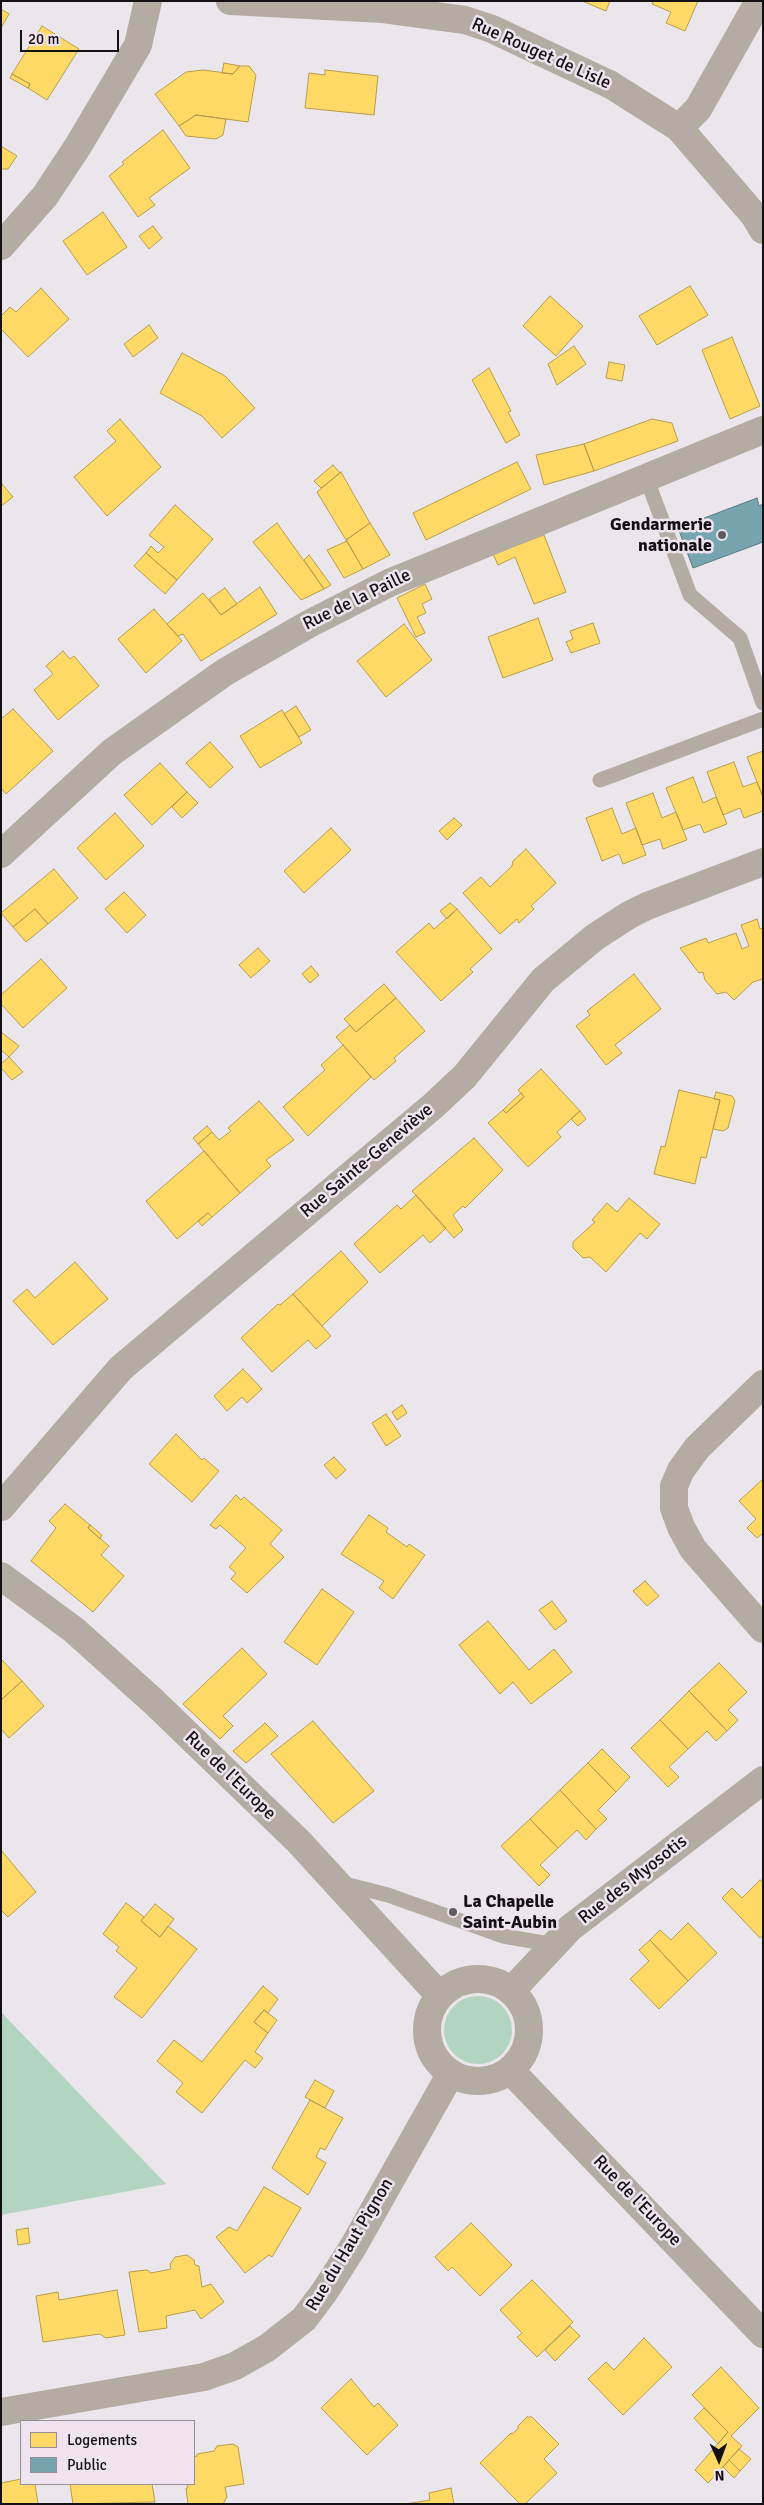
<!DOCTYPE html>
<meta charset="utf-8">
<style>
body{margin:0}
#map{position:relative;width:764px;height:2505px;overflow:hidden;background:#ebe6eb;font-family:Signika,sans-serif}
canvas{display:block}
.frame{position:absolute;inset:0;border:2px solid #141114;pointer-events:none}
.legend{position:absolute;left:20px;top:2420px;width:175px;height:65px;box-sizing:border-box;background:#eee3ee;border:1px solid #978f97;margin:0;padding:6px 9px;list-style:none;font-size:15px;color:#141114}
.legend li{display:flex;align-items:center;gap:10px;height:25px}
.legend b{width:25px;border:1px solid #978f97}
.north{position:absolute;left:694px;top:2435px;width:50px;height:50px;-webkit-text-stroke:4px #eee3ee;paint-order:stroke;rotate:178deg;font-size:14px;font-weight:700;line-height:20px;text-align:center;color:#141114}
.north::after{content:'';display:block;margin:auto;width:18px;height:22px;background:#141114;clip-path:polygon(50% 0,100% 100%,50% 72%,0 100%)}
.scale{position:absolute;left:20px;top:30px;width:99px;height:22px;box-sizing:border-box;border:2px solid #141114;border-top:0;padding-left:6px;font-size:15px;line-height:18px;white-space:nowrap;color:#141114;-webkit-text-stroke:4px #eee3ee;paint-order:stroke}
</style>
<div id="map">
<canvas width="764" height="2505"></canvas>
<div class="frame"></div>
<ul class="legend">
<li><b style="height:14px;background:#ffd966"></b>Logements</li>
<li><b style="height:14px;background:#76a5af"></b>Public</li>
</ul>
<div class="north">N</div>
<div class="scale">20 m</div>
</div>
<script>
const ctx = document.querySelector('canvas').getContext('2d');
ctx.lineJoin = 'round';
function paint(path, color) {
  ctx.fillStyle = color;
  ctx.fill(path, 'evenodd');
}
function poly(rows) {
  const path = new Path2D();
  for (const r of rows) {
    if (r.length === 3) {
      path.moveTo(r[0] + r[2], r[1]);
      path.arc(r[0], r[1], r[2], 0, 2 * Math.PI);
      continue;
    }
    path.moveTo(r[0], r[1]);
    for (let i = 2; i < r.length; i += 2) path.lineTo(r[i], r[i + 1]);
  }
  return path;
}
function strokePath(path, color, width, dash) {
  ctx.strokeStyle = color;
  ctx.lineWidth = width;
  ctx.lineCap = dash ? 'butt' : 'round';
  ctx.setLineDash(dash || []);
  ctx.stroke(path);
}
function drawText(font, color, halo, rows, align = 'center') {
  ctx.font = font + ' Signika,sans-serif';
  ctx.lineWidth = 5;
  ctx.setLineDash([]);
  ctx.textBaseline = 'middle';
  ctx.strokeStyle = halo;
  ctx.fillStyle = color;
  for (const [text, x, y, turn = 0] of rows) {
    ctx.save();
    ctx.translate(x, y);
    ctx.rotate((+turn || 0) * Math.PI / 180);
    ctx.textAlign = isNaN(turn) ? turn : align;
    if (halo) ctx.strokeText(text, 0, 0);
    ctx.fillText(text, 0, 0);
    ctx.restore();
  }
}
const green = poly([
 [478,2030,34],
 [1,2012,166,2184,1,2215]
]);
const homes = poly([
 [582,1,610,1,606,11,582,1],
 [653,1,698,1,685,31,666,23,671,12,652,4,653,1],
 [1,9,9,14,1,28,1,9],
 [42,26,79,49,47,100,28,88,30,84,12,74,42,26],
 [224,63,240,66,233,74,222,73,224,63],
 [240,66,249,66,256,75,248,122,196,115,179,126,155,94,186,72,203,70,233,74,240,66],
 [325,70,378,76,374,115,305,108,309,73,325,75,325,70],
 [12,74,30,84,28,88,10,78,12,74],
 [196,115,226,119,223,135,216,139,186,136,179,126,196,115],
 [163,130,190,168,149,198,155,205,138,217,109,176,124,164,122,162,163,130],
 [1,146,17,156,8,169,1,169,1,146],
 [103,212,127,247,87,275,63,241,103,212],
 [153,226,162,238,149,249,139,236,153,226],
 [690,286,708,315,657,345,639,316,690,286],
 [41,288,69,319,28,357,1,329,1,316,10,307,16,312,41,288],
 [550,296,583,326,556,356,523,326,550,296],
 [149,325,158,338,133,357,124,344,149,325],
 [732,337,760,406,730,419,702,350,732,337],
 [574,346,586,364,557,385,548,364,574,346],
 [182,353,225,376,255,408,222,438,202,416,160,393,182,353],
 [609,362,625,365,622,381,606,378,609,362],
 [489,368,511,411,508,412,520,435,506,443,472,380,489,368],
 [120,419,161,467,107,516,74,477,116,441,107,431,120,419],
 [652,419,672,423,678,441,594,471,584,444,652,419],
 [584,444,594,471,544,485,536,455,584,444],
 [517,462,531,489,426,540,413,513,517,462],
 [333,465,340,473,321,488,314,481,333,465],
 [341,472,370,523,346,540,317,492,341,472],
 [2,484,13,497,1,506,1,485,2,484],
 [175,505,213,539,177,580,146,553,151,546,158,553,164,547,149,535,175,505],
 [277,523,324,589,301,600,253,542,277,523],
 [370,523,390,555,363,569,346,540,370,523],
 [544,535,566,592,534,604,515,557,498,565,493,554,544,535],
 [347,541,363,569,344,578,327,550,347,541],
 [146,553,177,580,165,594,134,566,146,553],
 [309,555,331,585,324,589,304,560,309,555],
 [425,584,432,599,422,604,426,613,417,617,425,633,416,637,397,598,425,584],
 [260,587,277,614,201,661,183,634,178,636,167,624,203,593,221,615,260,587],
 [225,588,237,604,221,615,209,599,225,588],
 [154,609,182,641,146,673,118,639,154,609],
 [538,618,553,660,503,678,488,637,538,618],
 [593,623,600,643,571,653,566,642,573,639,570,631,593,623],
 [404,624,432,660,386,697,357,661,404,624],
 [63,651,70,659,74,656,99,686,58,720,34,690,53,674,46,666,63,651],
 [296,706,311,730,299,737,284,714,296,706],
 [13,709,53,751,6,794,1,788,1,719,13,709],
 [282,710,302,743,260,768,240,736,282,710],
 [210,742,233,767,210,788,186,763,210,742],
 [763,751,763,797,747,757,763,751],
 [734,762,743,787,757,782,763,797,763,811,744,818,740,808,723,815,707,772,734,762],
 [160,763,187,792,152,825,124,795,160,763],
 [693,777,703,803,716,797,727,824,704,833,700,824,683,830,666,788,693,777],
 [187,792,198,803,182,818,172,807,187,792],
 [653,793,662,818,676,812,687,840,663,849,660,839,642,845,626,803,653,793],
 [612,808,622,834,636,828,646,855,623,864,619,854,602,861,586,818,612,808],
 [115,813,144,846,106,880,77,848,115,813],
 [454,818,462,825,447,840,439,831,454,818],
 [331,828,351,850,304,893,284,871,331,828],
 [526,849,556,883,531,906,534,909,519,923,517,919,500,934,463,893,481,877,490,887,512,866,513,861,526,849],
 [54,869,78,898,48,924,35,909,13,927,1,913,54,869],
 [124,892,146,915,127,933,105,909,124,892],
 [450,903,457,909,447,919,440,911,450,903],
 [35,909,48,924,26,942,13,927,35,909],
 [457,909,492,949,470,969,473,972,441,1001,396,952,429,923,434,929,457,909],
 [757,919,760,929,763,928,763,979,753,982,734,1000,726,992,717,994,705,980,703,972,699,973,680,948,706,938,708,943,736,933,742,949,749,946,741,925,757,919],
 [258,948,270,961,251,978,239,965,258,948],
 [41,959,67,988,23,1028,1,1004,1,995,41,959],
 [311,966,319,975,310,983,302,974,311,966],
 [634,974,661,1009,615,1045,622,1053,606,1065,576,1026,590,1015,587,1011,634,974],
 [384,984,396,998,356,1032,344,1019,384,984],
 [396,998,425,1031,394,1058,396,1061,374,1080,336,1037,350,1025,356,1032,396,998],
 [1,1032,19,1046,9,1057,1,1050,1,1032],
 [343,1045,371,1077,308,1136,283,1107,325,1070,321,1065,343,1045],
 [9,1057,23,1072,12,1080,1,1068,1,1064,9,1057],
 [541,1069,580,1111,557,1132,561,1137,528,1167,488,1123,503,1110,506,1113,524,1097,518,1090,541,1069],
 [679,1090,720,1100,706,1158,701,1157,695,1184,654,1174,661,1146,665,1147,679,1090],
 [716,1092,732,1096,735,1101,728,1128,723,1131,713,1129,720,1100,714,1099,716,1092],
 [521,1093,524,1097,506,1113,503,1110,521,1093],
 [259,1101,294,1140,266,1160,271,1166,240,1193,198,1144,212,1132,219,1140,231,1131,228,1128,259,1101],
 [580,1111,586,1119,578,1126,571,1119,580,1111],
 [207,1126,212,1132,198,1144,193,1138,207,1126],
 [474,1138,503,1170,465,1208,463,1206,453,1215,463,1230,454,1238,412,1191,474,1138],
 [204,1151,240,1193,212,1217,208,1213,177,1239,146,1201,204,1151],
 [416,1195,446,1228,430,1243,423,1235,380,1273,354,1244,397,1205,401,1209,416,1195],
 [629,1198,660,1224,647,1239,640,1233,606,1272,590,1257,583,1258,573,1248,573,1242,595,1222,592,1220,607,1203,617,1212,629,1198],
 [208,1213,212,1217,202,1226,198,1221,208,1213],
 [341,1251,368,1282,322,1326,293,1294,341,1251],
 [75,1262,108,1299,53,1345,13,1301,27,1289,35,1298,75,1262],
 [293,1294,331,1336,316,1349,308,1340,272,1372,241,1338,278,1304,280,1305,293,1294],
 [243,1369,262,1389,247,1403,242,1397,227,1411,214,1396,243,1369],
 [402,1405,407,1413,397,1420,392,1412,402,1405],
 [386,1414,401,1436,386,1446,372,1423,386,1414],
 [176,1434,202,1460,204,1458,219,1471,192,1502,149,1464,176,1434],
 [334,1457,346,1470,336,1479,324,1465,334,1457],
 [763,1479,763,1533,757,1538,747,1528,756,1519,739,1501,763,1479],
 [236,1495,241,1500,244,1497,282,1530,270,1544,284,1557,247,1593,231,1579,236,1573,229,1567,246,1548,220,1525,216,1529,210,1525,236,1495],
 [65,1504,90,1525,88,1528,109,1546,101,1555,124,1576,93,1612,31,1561,56,1528,49,1521,65,1504],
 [369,1515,388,1528,386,1532,407,1547,409,1544,425,1555,393,1599,379,1588,384,1581,341,1554,369,1515],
 [90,1525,102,1535,100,1539,88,1528,90,1525],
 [645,1581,659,1596,647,1606,633,1591,645,1581],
 [322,1589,354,1612,317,1665,284,1642,322,1589],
 [552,1601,567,1621,555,1630,539,1610,552,1601],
 [488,1621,529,1670,554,1649,572,1672,531,1704,513,1682,500,1694,459,1645,488,1621],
 [242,1648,267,1674,223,1716,233,1726,220,1739,183,1704,242,1648],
 [1,1659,22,1681,1,1700,1,1659],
 [719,1663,747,1692,728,1710,738,1720,727,1731,689,1691,719,1663],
 [22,1681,44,1706,9,1738,1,1729,1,1700,22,1681],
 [689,1691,727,1731,716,1741,707,1731,688,1749,660,1720,689,1691],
 [660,1720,688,1749,669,1767,679,1777,668,1787,631,1748,660,1720],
 [313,1721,374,1791,333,1823,271,1754,313,1721],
 [265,1723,278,1736,246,1763,233,1751,265,1723],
 [602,1749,630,1777,616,1792,588,1763,602,1749],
 [588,1763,616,1792,598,1810,607,1819,596,1829,560,1790,588,1763],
 [560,1790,596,1829,586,1840,577,1830,558,1848,530,1819,560,1790],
 [530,1819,558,1848,540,1865,550,1875,539,1886,501,1846,530,1819],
 [1,1850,36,1892,8,1917,1,1910,1,1850],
 [760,1880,763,1882,763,1935,760,1938,722,1898,732,1888,742,1898,760,1880],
 [126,1903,144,1917,141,1921,160,1937,168,1926,197,1949,142,2018,114,1997,137,1968,116,1951,119,1947,103,1934,126,1903],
 [155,1904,174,1919,160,1937,141,1921,155,1904],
 [688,1923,717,1953,688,1981,650,1940,660,1930,671,1940,688,1923],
 [650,1940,688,1981,659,2009,630,1979,649,1961,639,1950,650,1940],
 [263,1986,278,1999,268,2013,264,2010,254,2022,268,2033,255,2052,263,2058,255,2068,245,2060,202,2113,176,2092,183,2083,157,2061,174,2040,202,2062,263,1986],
 [264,2010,277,2020,268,2033,254,2022,264,2010],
 [315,2080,334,2091,325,2108,305,2097,315,2080],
 [310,2100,343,2118,325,2150,320,2148,316,2157,326,2163,308,2195,272,2168,310,2100],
 [264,2187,301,2208,272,2257,269,2255,245,2273,216,2237,229,2227,237,2231,264,2187],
 [471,2223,512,2265,480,2296,452,2267,448,2271,435,2257,471,2223],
 [28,2228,30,2243,18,2245,16,2230,28,2228],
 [187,2255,194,2260,195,2265,199,2266,202,2287,211,2284,224,2302,201,2319,195,2310,166,2316,167,2328,139,2332,129,2272,147,2270,151,2273,171,2269,170,2264,175,2257,187,2255],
 [532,2280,573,2322,537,2357,517,2337,522,2333,500,2310,532,2280],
 [117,2290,125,2335,106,2338,100,2334,43,2342,36,2296,58,2292,59,2300,117,2290],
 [570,2326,580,2336,555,2361,545,2350,570,2326],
 [644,2338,672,2367,623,2415,588,2379,606,2362,614,2370,644,2338],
 [721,2367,759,2408,731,2436,742,2446,708,2483,695,2470,728,2432,692,2395,721,2367],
 [351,2379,374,2407,378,2403,398,2425,367,2455,321,2408,351,2379],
 [704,2408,728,2432,718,2444,694,2418,704,2408],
 [527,2417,532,2417,559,2444,544,2459,557,2473,525,2504,520,2504,480,2463,511,2433,512,2434,518,2429,518,2426,527,2417],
 [233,2444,238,2447,244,2484,225,2487,227,2497,223,2504,188,2504,186,2488,188,2488,187,2484,194,2484,194,2457,197,2456,197,2454,214,2451,217,2446,233,2444],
 [739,2449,751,2459,740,2471,729,2460,739,2449],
 [729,2460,740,2471,734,2478,723,2467,729,2460],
 [21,2479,21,2484,35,2484,38,2504,1,2504,1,2483,21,2479],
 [70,2484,152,2484,155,2502,73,2504,70,2484],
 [451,2488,454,2504,405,2504,430,2500,429,2493,451,2488]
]);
const public = poly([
 [757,498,759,506,763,504,763,542,693,568,678,528,757,498]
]);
const service = poly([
 [646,477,690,595,740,638,763,703],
 [600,780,763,719],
 [337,1882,388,1895,503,1936,555,1945]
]);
const minor = poly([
 [230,1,383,9,465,20,492,29,611,85,679,128,754,215,763,230],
 [679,128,698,109,759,1],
 [1,246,45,196,78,146,138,45,148,1],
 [763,1384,697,1448,681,1470,674,1486,674,1508,681,1527,693,1549,763,1629],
 [1,1507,121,1368,433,1106,465,1076,543,980,595,937,629,915,647,906,763,862],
 [511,1991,570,1928,763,1780],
 [1,2412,204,2377,235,2366,267,2348,304,2319,325,2291,353,2247,451,2073]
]);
const tertiary = poly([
 [1,854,112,752,225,672,309,624,389,583,763,430],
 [1,1576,74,1630,154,1702,299,1842,440,1996],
 [478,2030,51],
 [510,2070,763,2334]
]);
const markers = [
 [722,535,5,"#5f5c5f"],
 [453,1912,5,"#5f5c5f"]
];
const streetNames = [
 ["Rue Rouget de Lisle",541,54,24],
 ["Rue de la Paille",357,600,-26],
 ["Rue Sainte-Geneviève",367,1161,-40],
 ["Rue de l'Europe",230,1776,44],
 ["Rue des Myosotis",633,1880,-38],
 ["Rue de l'Europe",637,2201,46],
 ["Rue du Haut Pignon",350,2245,-59]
];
const poiNames = [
 ["Gendarmerie",712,525],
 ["nationale",712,546],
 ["La Chapelle",463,1902,"left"],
 ["Saint-Aubin",463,1923,"left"]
];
paint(green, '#b2d5c1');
paint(homes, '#ffd966');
strokePath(homes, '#b89d4d', 1);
paint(public, '#76a5af');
strokePath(public, '#597980', 1);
strokePath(service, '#b4aca2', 15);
strokePath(minor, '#b4aca2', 28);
strokePath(tertiary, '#b4aca2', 28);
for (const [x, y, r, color] of markers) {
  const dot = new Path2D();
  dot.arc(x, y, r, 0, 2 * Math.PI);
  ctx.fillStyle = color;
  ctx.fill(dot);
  strokePath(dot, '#eee3ee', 2);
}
drawText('18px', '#141114', '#eee3ee', streetNames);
drawText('bold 18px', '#141114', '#eee3ee', poiNames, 'right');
</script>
